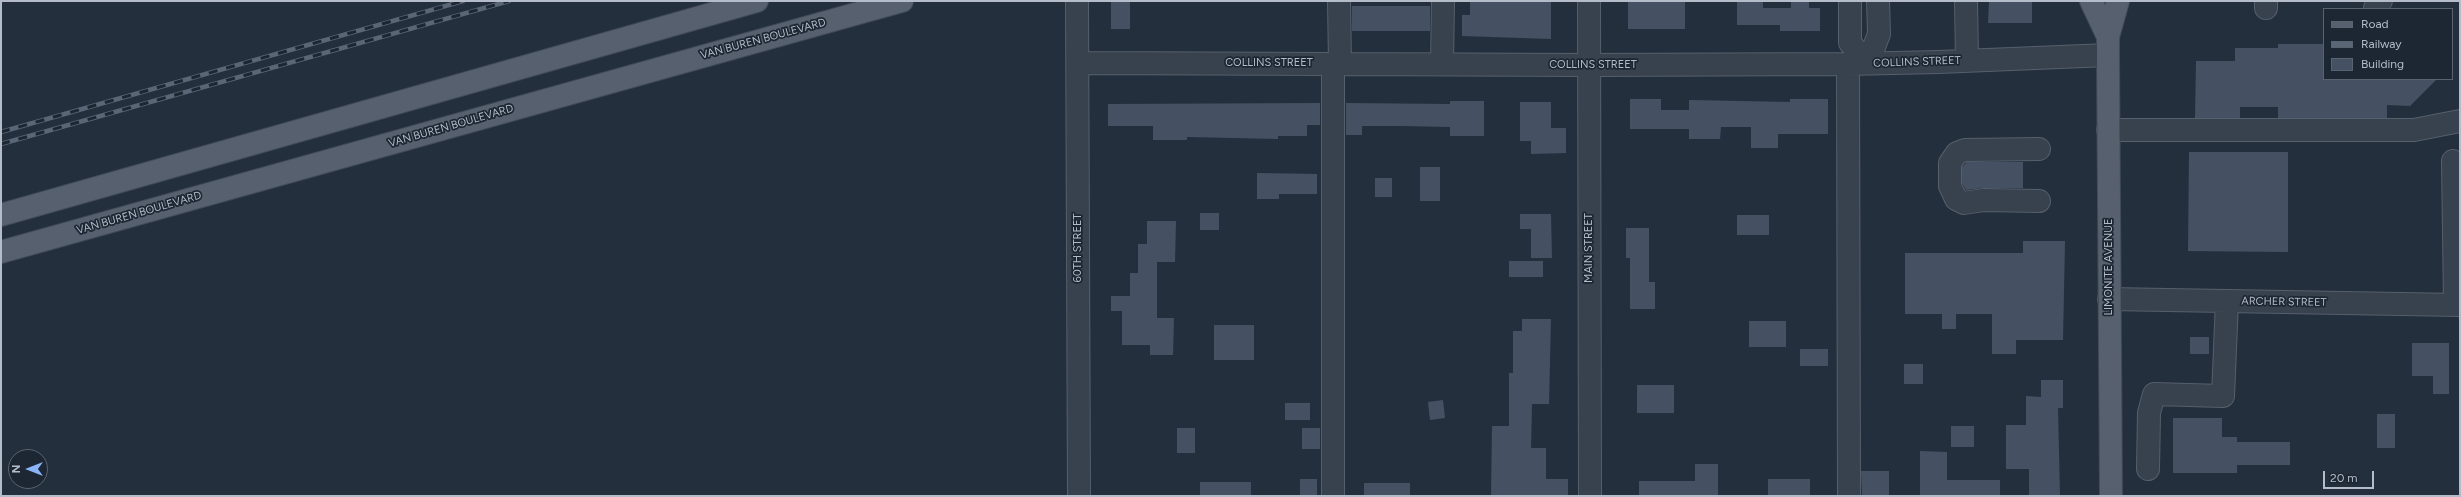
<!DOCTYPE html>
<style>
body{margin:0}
#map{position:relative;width:2461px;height:497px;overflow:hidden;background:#242f3e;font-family:Figtree,sans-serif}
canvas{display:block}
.frame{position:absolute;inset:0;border:2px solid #b4bcc9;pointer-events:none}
.legend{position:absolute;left:2323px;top:8px;width:130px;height:72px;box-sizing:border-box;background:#1d2633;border:1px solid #59626f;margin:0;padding:5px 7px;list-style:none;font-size:12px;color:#b4bcc9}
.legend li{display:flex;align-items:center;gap:8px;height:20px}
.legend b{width:20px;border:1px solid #59626f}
.north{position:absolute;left:8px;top:449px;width:40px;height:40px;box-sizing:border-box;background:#1d2633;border:1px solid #59626f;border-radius:50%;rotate:270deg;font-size:11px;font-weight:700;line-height:16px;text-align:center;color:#b4bcc9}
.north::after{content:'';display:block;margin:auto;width:14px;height:18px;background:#8ab4f8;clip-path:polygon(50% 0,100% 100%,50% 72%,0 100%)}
.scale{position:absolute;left:2323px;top:471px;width:51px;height:18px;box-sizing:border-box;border:2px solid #b4bcc9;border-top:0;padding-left:5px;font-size:12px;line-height:14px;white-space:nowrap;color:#b4bcc9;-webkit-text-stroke:3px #1d2633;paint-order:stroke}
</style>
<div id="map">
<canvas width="2461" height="497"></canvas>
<div class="frame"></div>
<ul class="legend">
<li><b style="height:5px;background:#56606e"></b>Road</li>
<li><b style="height:5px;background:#5a6575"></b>Railway</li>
<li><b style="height:11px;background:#455162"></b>Building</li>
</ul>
<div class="north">N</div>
<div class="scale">20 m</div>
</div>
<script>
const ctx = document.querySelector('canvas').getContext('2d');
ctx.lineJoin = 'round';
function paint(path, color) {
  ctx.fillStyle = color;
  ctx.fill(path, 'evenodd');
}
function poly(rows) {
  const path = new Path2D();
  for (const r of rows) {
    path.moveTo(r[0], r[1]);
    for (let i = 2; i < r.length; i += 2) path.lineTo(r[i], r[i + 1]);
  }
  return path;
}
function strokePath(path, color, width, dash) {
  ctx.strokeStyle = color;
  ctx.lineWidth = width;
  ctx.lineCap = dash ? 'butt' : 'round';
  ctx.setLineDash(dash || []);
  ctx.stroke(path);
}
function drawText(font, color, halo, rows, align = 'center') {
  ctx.font = font + ' Figtree,sans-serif';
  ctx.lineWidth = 3.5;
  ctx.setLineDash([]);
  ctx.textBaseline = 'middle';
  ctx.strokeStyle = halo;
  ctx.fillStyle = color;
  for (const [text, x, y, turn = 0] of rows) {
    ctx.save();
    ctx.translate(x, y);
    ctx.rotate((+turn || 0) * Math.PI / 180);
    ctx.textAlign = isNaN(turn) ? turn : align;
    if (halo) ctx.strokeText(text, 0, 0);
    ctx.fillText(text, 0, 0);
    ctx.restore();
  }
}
const building = poly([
 [1111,1,1130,1,1130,29,1111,29],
 [1470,1,1551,1,1551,39,1462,36,1462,15,1470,15],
 [1628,1,1685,1,1685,29,1628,29],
 [1737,1,1763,1,1763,8,1791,8,1791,1,1809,1,1809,8,1820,8,1820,31,1780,31,1780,25,1737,25],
 [1989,1,2032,1,2032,23,1988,23],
 [1352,6,1430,6,1430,31,1352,31],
 [2278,44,2324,44,2324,79,2437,79,2410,106,2387,105,2387,118,2278,118,2278,107,2240,107,2240,118,2195,118,2196,61,2235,61,2235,48,2278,48],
 [1630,99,1661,99,1661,110,1689,110,1689,100,1790,102,1790,99,1828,99,1828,134,1778,134,1778,148,1751,148,1751,127,1721,127,1720,139,1689,139,1689,129,1630,129],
 [1450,101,1484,101,1484,136,1450,136,1450,127,1403,126,1362,126,1362,135,1346,135,1346,103,1450,104],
 [1520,102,1551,102,1551,128,1566,128,1566,153,1531,154,1531,141,1520,141],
 [1320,103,1320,125,1307,125,1307,136,1278,136,1278,139,1187,137,1187,140,1153,140,1153,126,1108,126,1108,104],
 [2189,152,2288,152,2288,252,2188,251],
 [1967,162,2023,162,2023,188,1984,188,1966,190,1962,183,1962,167],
 [1420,167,1440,167,1440,201,1420,201],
 [1257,173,1317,174,1317,194,1279,194,1279,199,1257,199],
 [1375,178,1392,178,1392,197,1375,197],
 [1200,213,1219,213,1219,230,1200,230],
 [1520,214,1551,214,1552,258,1531,258,1531,229,1520,229],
 [1737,215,1769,215,1769,235,1737,235],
 [1147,221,1176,221,1175,262,1157,262,1157,318,1174,318,1173,355,1150,355,1150,345,1122,345,1122,311,1111,311,1111,296,1130,296,1130,273,1138,273,1138,244,1147,244],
 [1626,228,1649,228,1649,282,1655,282,1655,309,1630,309,1630,258,1626,258],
 [2023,241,2065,241,2063,340,2016,340,2016,354,1992,354,1992,314,1956,314,1956,329,1942,329,1942,314,1905,314,1905,253,2023,253],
 [1509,261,1543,261,1543,277,1509,277],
 [1522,319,1551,319,1549,404,1532,404,1531,448,1546,448,1546,479,1568,479,1568,496,1491,496,1492,426,1509,426,1509,373,1513,373,1513,331,1522,331],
 [1749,321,1786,321,1786,347,1749,347],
 [1214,325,1254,325,1254,360,1214,360],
 [2190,337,2209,337,2209,354,2190,354],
 [2412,343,2449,343,2449,394,2433,394,2433,376,2412,376],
 [1800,349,1828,349,1828,366,1800,366],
 [1904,364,1923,364,1923,384,1904,384],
 [2041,380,2063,380,2063,408,2058,408,2060,496,2029,496,2029,469,2006,469,2006,425,2026,425,2026,396,2041,397],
 [1637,385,1674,385,1674,413,1637,413],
 [1443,400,1445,418,1430,420,1428,402],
 [1285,403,1310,403,1310,420,1285,420],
 [2377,414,2395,414,2395,448,2377,448],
 [2173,418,2222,418,2222,437,2237,437,2237,442,2290,442,2290,465,2237,465,2237,473,2173,473],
 [1951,426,1974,426,1974,447,1951,447],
 [1177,428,1195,428,1195,453,1177,453],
 [1302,428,1320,428,1320,449,1302,449],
 [1920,451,1947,452,1947,480,2000,480,2000,496,1920,496],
 [1695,464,1718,464,1718,496,1639,496,1639,481,1695,481],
 [1861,471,1889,471,1889,496,1862,495],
 [1300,479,1317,479,1317,496,1300,496],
 [1768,479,1810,479,1810,496,1768,496],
 [1200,482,1251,482,1251,496,1200,496],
 [1364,483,1410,483,1410,496,1364,496]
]);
const minor = poly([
 [1077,1,1079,496],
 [1339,1,1340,63],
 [1589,1,1590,496],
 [1850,1,1850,43,1868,63,1879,34,1878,1],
 [1966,1,1967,60],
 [2266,8,2266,1],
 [2375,8,2381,1],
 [1078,63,1588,65,1848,64,1939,62,2108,55],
 [1442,64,1443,1],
 [1848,64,1849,496],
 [2108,130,2414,130,2460,121],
 [2453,161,2455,305],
 [2039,201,1984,200,1964,203,1956,199,1950,186,1950,163,1957,153,1965,150,2039,149],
 [2109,299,2460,305],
 [2148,469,2149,413,2154,394,2223,396,2227,301],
 [1333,496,1333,63]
]);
const major = poly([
 [2091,1,2108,37],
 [1,215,757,1],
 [1,252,902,1],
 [2111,496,2108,55,2108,37,2118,1]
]);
const rail = poly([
 [1,132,463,1],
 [1,144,509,1]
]);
const streetNames = [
 ["VAN BUREN BOULEVARD",763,39,-15],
 ["COLLINS STREET",1917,62,-2],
 ["COLLINS STREET",1269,63],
 ["COLLINS STREET",1593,65],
 ["VAN BUREN BOULEVARD",451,126,-16],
 ["VAN BUREN BOULEVARD",139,213,-16],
 ["60TH STREET",1078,248,-90],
 ["MAIN STREET",1589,248,-90],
 ["LIMONITE AVENUE",2109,267,-90],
 ["ARCHER STREET",2284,302,1]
];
paint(building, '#455162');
strokePath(minor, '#565f6c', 24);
strokePath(major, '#414a57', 24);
strokePath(minor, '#38414e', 22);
strokePath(major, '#56606e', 22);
strokePath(rail, '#5a6575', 4.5);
strokePath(rail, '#1d2633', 3, [9]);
drawText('11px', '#b4bcc9', '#1d2633', streetNames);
</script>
